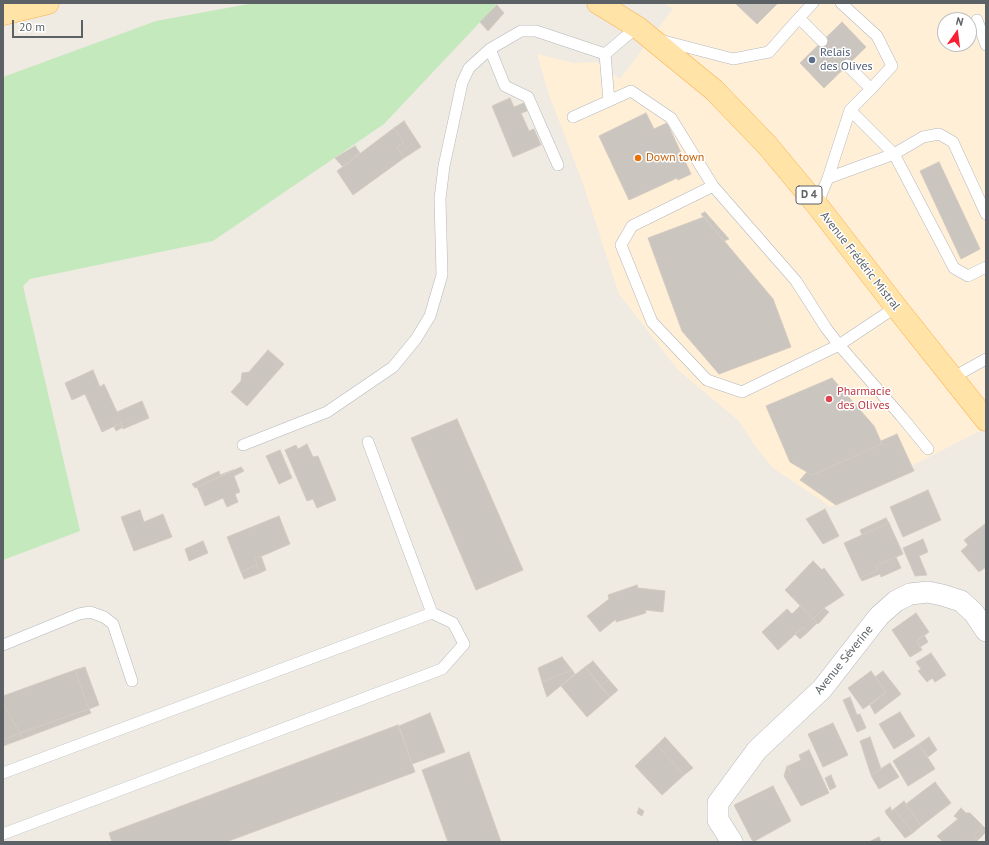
<!DOCTYPE html>
<meta charset="utf-8">
<style>
body{margin:0}
#map{position:relative;width:989px;height:845px;overflow:hidden;background:#efeae2;font-family:"PT Sans",sans-serif}
canvas{display:block}
.frame{position:absolute;inset:0;border:4px solid #5b6165;pointer-events:none}
.north{position:absolute;left:937px;top:12px;width:40px;height:40px;box-sizing:border-box;background:#fff;border:1px solid #bdc0c1;border-radius:50%;rotate:14deg;font-size:11px;font-weight:700;line-height:16px;text-align:center;color:#5b6165}
.north::after{content:'';display:block;margin:auto;width:14px;height:18px;background:#f82032;clip-path:polygon(50% 0,100% 100%,50% 72%,0 100%)}
.scale{position:absolute;left:12px;top:20px;width:71px;height:18px;box-sizing:border-box;border:2px solid #5b6165;border-top:0;padding-left:5px;font-size:12px;line-height:14px;white-space:nowrap;color:#5b6165;-webkit-text-stroke:3px #fff;paint-order:stroke}
</style>
<div id="map">
<canvas width="989" height="845"></canvas>
<div class="frame"></div>
<div class="north">N</div>
<div class="scale">20 m</div>
</div>
<script>
const ctx = document.querySelector('canvas').getContext('2d');
ctx.lineJoin = 'round';
function paint(path, color) {
  ctx.fillStyle = color;
  ctx.fill(path, 'evenodd');
}
function poly(rows) {
  const path = new Path2D();
  for (const r of rows) {
    path.moveTo(r[0], r[1]);
    for (let i = 2; i < r.length; i += 2) path.lineTo(r[i], r[i + 1]);
  }
  return path;
}
function strokePath(path, color, width, dash) {
  ctx.strokeStyle = color;
  ctx.lineWidth = width;
  ctx.lineCap = dash ? 'butt' : 'round';
  ctx.setLineDash(dash || []);
  ctx.stroke(path);
}
function drawText(font, color, halo, rows, align = 'center') {
  ctx.font = font + ' "PT Sans",sans-serif';
  ctx.lineWidth = 3;
  ctx.setLineDash([]);
  ctx.textBaseline = 'middle';
  ctx.strokeStyle = halo;
  ctx.fillStyle = color;
  for (const [text, x, y, turn = 0] of rows) {
    ctx.save();
    ctx.translate(x, y);
    ctx.rotate((+turn || 0) * Math.PI / 180);
    ctx.textAlign = isNaN(turn) ? turn : align;
    if (halo) ctx.strokeText(text, 0, 0);
    ctx.fillText(text, 0, 0);
    ctx.restore();
  }
}
const commercial = poly([
 [663,3,986,3,986,428,831,507,773,468,755,446,739,421,678,370,619,294,582,181,549,95,537,54,574,63,597,62,620,79,673,9],
 [945,20,969,20,969,44,945,44]
]);
const green = poly([
 [254,3,498,3,384,124,213,241,30,279,23,286,80,531,3,560,3,77,156,21]
]);
const building = poly([
 [735,3,778,3,757,24,735,3],
 [497,5,504,13,488,31,480,22,497,5],
 [842,22,866,47,824,88,800,63,842,22],
 [510,98,514,107,524,103,527,111,521,113,529,131,534,129,541,145,513,157,492,106,510,98],
 [646,113,654,129,667,123,691,174,678,180,677,178,629,200,599,136,646,113],
 [404,121,421,147,404,158,397,147,404,142,394,128,404,121],
 [394,128,404,142,397,147,404,158,353,195,337,171,394,128],
 [355,146,360,153,343,167,335,158,355,146],
 [939,162,980,249,961,259,920,171,939,162],
 [705,212,729,239,724,241,701,214,705,212],
 [704,217,773,299,791,347,719,374,682,331,648,238,704,217],
 [268,350,284,364,247,406,231,392,241,381,242,373,249,372,268,350],
 [93,370,100,387,104,384,117,412,142,401,149,418,123,429,121,423,102,432,85,394,72,400,65,383,93,370],
 [832,378,874,426,882,444,812,475,790,462,766,406,832,378],
 [457,419,523,570,476,590,411,438,457,419],
 [121,423,123,427,116,431,114,426,121,423],
 [897,434,914,471,836,505,800,480,807,472,812,475,882,444,881,441,897,434],
 [307,444,313,457,318,456,336,500,317,508,313,499,307,501,285,450,296,445,298,449,307,444],
 [280,450,292,478,279,484,266,456,280,450],
 [241,467,244,471,234,476,240,492,235,494,238,502,227,507,223,498,205,506,197,487,195,488,241,467],
 [233,470,233,471,195,488,192,484,219,471,220,475,233,470],
 [928,490,941,520,903,537,890,507,928,490],
 [825,509,839,536,823,544,806,519,825,509],
 [140,510,144,522,163,514,172,537,134,551,121,517,140,510],
 [279,516,290,544,255,559,257,565,241,572,227,537,279,516],
 [886,518,889,523,862,535,860,530,886,518],
 [889,523,903,554,876,566,878,570,860,578,844,543,889,523],
 [985,524,986,526,986,567,979,572,961,551,968,545,964,540,985,524],
 [923,539,928,552,919,556,927,575,915,576,903,548,923,539],
 [203,541,208,553,189,561,185,549,203,541],
 [261,556,266,570,260,573,255,559,261,556],
 [896,557,901,568,881,577,880,574,862,581,860,578,878,570,876,566,896,557],
 [813,561,822,570,824,568,844,595,824,608,813,619,785,590,813,561],
 [257,565,260,573,244,579,241,572,257,565],
 [637,585,638,588,665,591,663,612,645,610,646,613,616,622,616,619,600,632,587,616,609,599,608,595,637,585],
 [800,606,817,623,808,632,803,627,778,650,762,632,787,609,792,614,800,606],
 [824,608,829,612,818,624,813,619,824,608],
 [916,613,929,632,917,641,922,650,910,657,892,630,916,613],
 [803,627,808,632,800,639,795,634,803,627],
 [924,635,928,642,920,647,917,641,924,635],
 [931,653,946,675,935,682,932,678,927,682,918,671,921,669,916,662,931,653],
 [562,657,572,670,542,682,538,668,562,657],
 [593,661,609,680,600,686,585,667,593,661],
 [85,667,99,705,89,709,75,670,85,667],
 [585,667,610,697,587,717,561,686,585,667],
 [75,670,89,709,20,733,3,704,3,696,75,670],
 [572,670,575,674,547,697,542,682,572,670],
 [871,671,886,692,863,709,848,688,871,671],
 [883,671,901,694,875,714,870,705,886,692,875,677,883,671],
 [609,680,618,690,610,697,600,686,609,680],
 [850,697,857,715,860,714,866,728,857,732,843,700,850,697],
 [3,704,20,733,3,740,3,704],
 [89,709,91,713,22,739,20,733,89,709],
 [900,712,915,736,894,749,879,724,900,712],
 [430,713,445,752,412,764,399,726,430,713],
 [833,723,848,755,823,767,808,734,833,723],
 [398,725,415,772,226,842,112,842,109,833,398,725],
 [20,733,22,739,3,746,3,740,20,733],
 [665,737,693,768,684,775,657,745,665,737],
 [870,737,881,769,871,775,860,741,870,737],
 [929,737,937,750,928,757,919,744,929,737],
 [919,744,935,769,908,786,893,761,919,744],
 [657,745,684,775,662,795,635,766,657,745],
 [809,750,829,793,801,806,784,776,791,773,788,766,801,760,799,755,809,750],
 [469,752,501,842,448,842,422,770,469,752],
 [890,763,899,777,879,789,873,779,871,775,890,763],
 [787,766,791,773,784,776,787,766],
 [831,775,836,787,830,790,825,778,831,775],
 [935,782,951,803,921,826,906,804,935,782],
 [773,786,791,821,753,842,734,805,773,786],
 [904,801,921,826,913,833,894,809,904,801],
 [890,807,892,811,887,815,885,811,890,807],
 [639,808,644,811,642,816,637,813,639,808],
 [961,808,966,813,970,813,981,824,981,827,974,835,978,840,976,842,943,842,937,836,958,819,954,816,961,808],
 [894,809,913,833,905,838,887,815,894,809],
 [981,824,986,829,986,832,978,840,974,835,981,827,981,824],
 [879,837,881,842,869,842,879,837]
]);
const lane = poly([
 [841,3,877,36,892,66,871,89],
 [799,18,813,3],
 [977,20,986,45],
 [660,40,733,59,769,52,799,18,822,41],
 [490,49,505,86,528,97,558,165],
 [605,54,609,101],
 [573,117,631,91,671,118,713,186,796,281,826,328,839,345,901,416,928,449],
 [828,178,894,154,850,110],
 [713,186,632,226,621,245,652,322,707,380,742,392,839,345,896,307],
 [817,205,828,178,850,110,871,89,847,65],
 [986,214,953,142,939,134,923,137,894,154,954,268,968,276,986,267],
 [952,378,986,359],
 [243,445,327,412,393,367,416,339,430,316,442,275,440,199,444,166,462,83,469,68,490,49,521,31,536,31,605,54,637,27],
 [3,645,79,614,90,612,104,617,113,624,132,681],
 [3,773,432,613],
 [3,834,442,669,464,644,453,623,432,613,368,442]
]);
const street = poly([
 [732,842,718,820,718,803,757,750,822,689,879,616,896,601,910,594,928,592,942,595,961,601,974,613,986,631]
]);
const primary = poly([
 [598,3,637,27,714,90,767,145,817,205,896,307,986,420],
 [3,14,48,3]
]);
const markers = [
 [812,60,4,"#5c6f8a"],
 [638,158,4,"#e8710a"],
 [829,399,4,"#e0444e"]
];
const shields = [
 [809,195,26]
];
const shieldNames = [
 ["D 4",809,195]
];
const serviceNames = [
 ["Relais",820,53],
 ["des Olives",820,67]
];
const foodNames = [
 ["Down town",646,158]
];
const streetNames = [
 ["Avenue Frédéric Mistral",860,261,52],
 ["Avenue Séverine",844,660,-51]
];
const healthNames = [
 ["Pharmacie",837,392],
 ["des Olives",837,406]
];
paint(commercial, '#ffefd7');
paint(green, '#c4e9bd');
paint(building, '#cac5bf');
strokePath(building, '#d4cbc0', 1);
strokePath(lane, '#b3b7bb', 12);
strokePath(street, '#b3b7bb', 22);
strokePath(primary, '#fdb04d', 23);
strokePath(lane, '#fff', 11);
strokePath(street, '#fff', 21);
strokePath(primary, '#ffe3a7', 22);
for (const [x, y, r, color] of markers) {
  const dot = new Path2D();
  dot.arc(x, y, r, 0, 2 * Math.PI);
  ctx.fillStyle = color;
  ctx.fill(dot);
  strokePath(dot, '#fff', 1.5);
}
for (const [x, y, w] of shields) {
  const box = new Path2D();
  box.roundRect(x - w / 2, y - 9, w, 18, 3);
  ctx.fillStyle = '#fff';
  ctx.fill(box);
  strokePath(box, '#5b6165', 1);
}
drawText('bold 11px', '#5b6165', null, shieldNames);
drawText('12px', '#4e5e75', '#fff', serviceNames, 'left');
drawText('12px', '#c56008', '#fff', foodNames, 'left');
drawText('12px', '#5b6165', '#fff', streetNames);
drawText('12px', '#be3a42', '#fff', healthNames, 'left');
</script>
